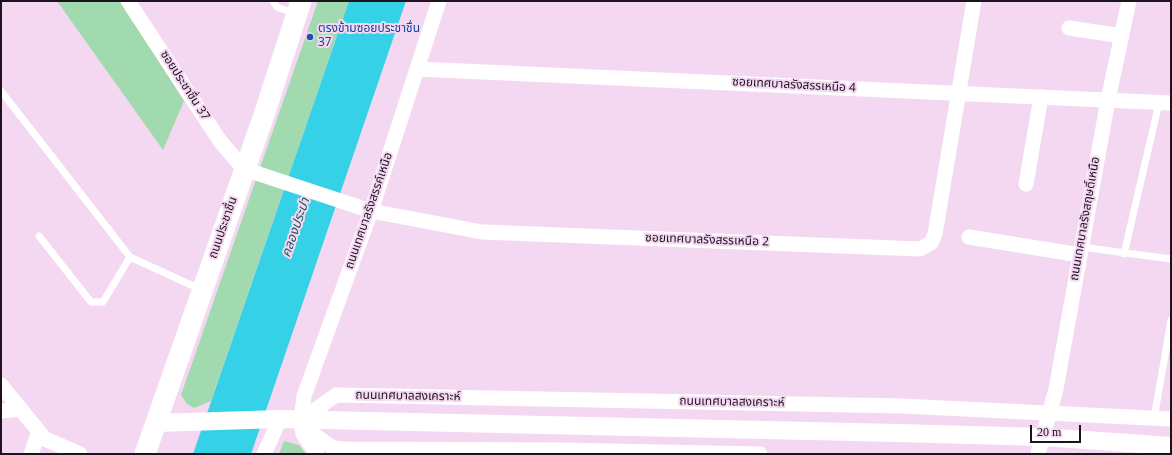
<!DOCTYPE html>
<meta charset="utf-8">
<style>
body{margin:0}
#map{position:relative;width:1172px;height:455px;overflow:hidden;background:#f4d8f2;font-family:Georgia,serif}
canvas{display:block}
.frame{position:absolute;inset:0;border:2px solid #1d131c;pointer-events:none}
.scale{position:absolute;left:1030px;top:425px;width:51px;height:18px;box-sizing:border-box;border:2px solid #1d131c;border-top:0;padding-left:5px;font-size:12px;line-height:14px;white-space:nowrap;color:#1d131c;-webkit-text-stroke:3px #f4d8f2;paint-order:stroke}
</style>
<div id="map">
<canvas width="1172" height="455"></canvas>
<div class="frame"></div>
<div class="scale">20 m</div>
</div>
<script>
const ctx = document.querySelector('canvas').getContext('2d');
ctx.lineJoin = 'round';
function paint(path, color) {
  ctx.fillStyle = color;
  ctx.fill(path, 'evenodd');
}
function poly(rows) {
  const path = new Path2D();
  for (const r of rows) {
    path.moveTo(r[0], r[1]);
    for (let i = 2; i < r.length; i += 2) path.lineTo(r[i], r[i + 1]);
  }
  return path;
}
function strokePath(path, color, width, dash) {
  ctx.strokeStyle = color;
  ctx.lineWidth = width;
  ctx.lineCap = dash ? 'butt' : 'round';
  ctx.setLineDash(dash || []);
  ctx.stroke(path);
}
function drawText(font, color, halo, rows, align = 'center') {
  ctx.font = font + ' Georgia,"Noto Sans Thai",serif';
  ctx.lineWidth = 4;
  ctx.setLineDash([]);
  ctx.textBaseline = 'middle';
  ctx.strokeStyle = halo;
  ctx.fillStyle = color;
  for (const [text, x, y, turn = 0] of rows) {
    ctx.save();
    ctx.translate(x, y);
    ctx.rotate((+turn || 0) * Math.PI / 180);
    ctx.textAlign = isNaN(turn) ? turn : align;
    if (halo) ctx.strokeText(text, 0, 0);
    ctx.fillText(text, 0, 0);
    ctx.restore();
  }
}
const green = poly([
 [57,1,120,1,184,101,163,150],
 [318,1,349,1,211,401,194,408,187,404,181,395],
 [284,441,299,445,306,454,279,454]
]);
const water = poly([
 [349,1,406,1,251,454,193,454]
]);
const service = poly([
 [273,1,277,7,295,14],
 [1,91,130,257,200,289],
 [39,236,91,302,103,302,130,257],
 [1081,247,1171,259],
 [1124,254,1159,103],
 [1154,419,1171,320]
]);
const minor = poly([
 [128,1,220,141,244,169,371,211,482,232,920,249,931,243,935,234,974,1],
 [1069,28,1122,36],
 [417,69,1171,103],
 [1026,184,1041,97],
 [969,237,1080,255],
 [1,385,45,439,80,454],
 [1,411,21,409],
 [301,420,336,395,902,406,1171,419],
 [303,422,312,433,333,448,345,449,560,450,760,454],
 [31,454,39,432],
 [264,454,280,419],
 [317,454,303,434,301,420,304,396,371,211,439,1],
 [1038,454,1056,389,1108,100,1129,1]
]);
const tertiary = poly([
 [156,423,280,419,898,433,1043,437,1171,446]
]);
const secondary = poly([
 [145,454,264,115,301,1]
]);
const markers = [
 [310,37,4,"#1a4fb4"]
];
const transitNames = [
 ["ตรงข้ามซอยประชาชื่น",318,30],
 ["37",318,44]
];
const streetNames = [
 ["ซอยประชาชื่น 37",184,86,57],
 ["ซอยเทศบาลรังสรรเหนือ 4",794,86,3],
 ["ถนนเทศบาลรังสรรค์เหนือ",370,211,-71],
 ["ถนนเทศบาลรังสฤษดิ์เหนือ",1086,219,-80],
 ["ถนนประชาชื่น",224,228,-71],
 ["ซอยเทศบาลรังสรรเหนือ 2",707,241,2],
 ["ถนนเทศบาลสงเคราะห์",408,397,1],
 ["ถนนเทศบาลสงเคราะห์",732,403,1]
];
const waterNames = [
 ["คลองประปา",297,228,-71]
];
paint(green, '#a1daaf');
paint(water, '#35d1e6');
strokePath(service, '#fff', 7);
strokePath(minor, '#fff', 15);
strokePath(tertiary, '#fff', 18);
strokePath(secondary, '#fff', 21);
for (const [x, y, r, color] of markers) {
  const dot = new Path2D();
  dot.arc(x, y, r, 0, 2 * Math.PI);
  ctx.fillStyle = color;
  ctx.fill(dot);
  strokePath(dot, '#f4d8f2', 1.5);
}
drawText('12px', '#164399', '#f4d8f2', transitNames, 'left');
drawText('12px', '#1d131c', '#f4d8f2', streetNames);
drawText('italic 13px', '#1a5861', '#f4d8f2', waterNames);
</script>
